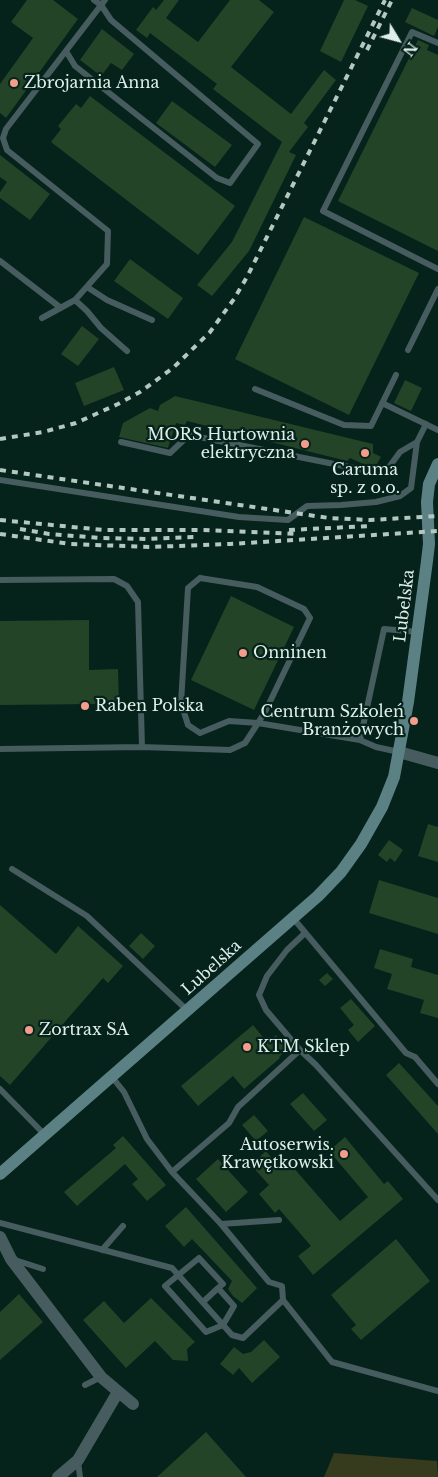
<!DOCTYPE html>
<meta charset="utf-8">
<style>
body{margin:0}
#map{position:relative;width:438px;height:1477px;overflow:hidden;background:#05221b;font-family:"Libre Baskerville",serif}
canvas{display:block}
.north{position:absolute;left:373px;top:15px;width:50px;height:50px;-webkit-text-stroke:4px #05221b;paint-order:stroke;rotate:127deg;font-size:14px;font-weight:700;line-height:20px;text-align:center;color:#deefea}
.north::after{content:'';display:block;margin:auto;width:18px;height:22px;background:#deefea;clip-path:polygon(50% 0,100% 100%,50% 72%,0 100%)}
</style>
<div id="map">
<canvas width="438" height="1477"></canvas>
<div class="north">N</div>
</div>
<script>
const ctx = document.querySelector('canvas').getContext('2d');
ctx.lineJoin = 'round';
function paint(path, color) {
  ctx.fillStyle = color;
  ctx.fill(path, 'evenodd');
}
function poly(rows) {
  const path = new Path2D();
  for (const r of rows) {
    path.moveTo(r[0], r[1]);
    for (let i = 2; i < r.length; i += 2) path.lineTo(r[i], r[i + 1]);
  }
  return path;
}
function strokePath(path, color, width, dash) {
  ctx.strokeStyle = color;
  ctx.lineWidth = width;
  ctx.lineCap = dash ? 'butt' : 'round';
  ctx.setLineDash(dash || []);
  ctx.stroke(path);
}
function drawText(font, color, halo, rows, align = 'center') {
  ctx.font = font + ' "Libre Baskerville",serif';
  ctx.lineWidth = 4.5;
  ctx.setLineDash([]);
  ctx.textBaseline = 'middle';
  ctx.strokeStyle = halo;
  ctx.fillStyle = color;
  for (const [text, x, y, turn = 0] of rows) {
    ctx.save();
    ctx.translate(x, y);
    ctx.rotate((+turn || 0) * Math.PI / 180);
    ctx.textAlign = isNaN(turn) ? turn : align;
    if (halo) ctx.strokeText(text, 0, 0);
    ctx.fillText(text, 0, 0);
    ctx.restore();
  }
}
const green = poly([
 [334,1453,437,1461,438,1477,324,1477]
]);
const building = poly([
 [27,0,53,0,78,19,6,118,0,113,0,84,33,38,11,22],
 [164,0,179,0,166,18,198,42,230,0,259,0,274,12,231,67,291,114,324,70,336,80,304,123,308,127,289,152,296,155,249,251,212,296,197,285,232,242,282,142,213,89,217,84,150,33,147,38,136,30,153,7,156,10],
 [344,0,355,0,368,6,341,62,320,51],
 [412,8,438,20,438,27,434,36,405,22],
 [102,29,134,54,122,70,111,63,101,76,80,60],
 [418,40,429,45,427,50,438,55,438,251,338,201],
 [90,96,235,206,198,255,51,142,61,129,58,126,76,104,81,108],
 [172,101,232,145,215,167,156,123],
 [0,155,50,194,30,220,0,198,0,192,7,182,0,177],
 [304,217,419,273,349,415,235,359],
 [130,259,183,298,168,319,114,281],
 [82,326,99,339,78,366,61,354],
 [114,367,124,390,84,406,75,383],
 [405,380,422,388,411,411,394,403],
 [175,396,373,444,373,453,381,457,375,467,365,465,350,458,347,461,187,421,185,425,176,423,168,448,119,437,123,423,150,408,158,411,160,405],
 [231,596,294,627,254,710,191,680],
 [89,620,89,670,118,669,119,707,106,709,100,709,99,704,0,705,0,621],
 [428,824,438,827,438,862,418,856],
 [389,840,403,850,395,862,390,858,387,862,378,855],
 [379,880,438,898,438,934,369,913],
 [0,905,56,954,78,926,123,966,108,983,103,978,10,1085,0,1076],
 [141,933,155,946,143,959,129,946],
 [380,949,413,959,411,967,438,975,438,1018,420,1013,424,1000,387,989,392,974,374,968],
 [327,973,333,979,325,986,319,980],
 [351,999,375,1026,358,1042,348,1030,354,1025,340,1008],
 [253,1025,267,1042,276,1035,288,1049,279,1057,280,1058,244,1089,233,1076,198,1106,181,1086],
 [399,1063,438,1106,438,1134,386,1075],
 [303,1093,327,1120,314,1131,290,1104],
 [254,1115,268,1131,256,1141,242,1125],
 [123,1136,166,1185,147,1201,132,1184,138,1179,125,1164,77,1206,64,1192,116,1148,113,1145],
 [345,1137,384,1184,388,1181,403,1199,313,1275,298,1256,311,1246,279,1209,275,1213,259,1194,269,1185,251,1165,266,1151,277,1165,285,1158,340,1221,368,1197,329,1151],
 [218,1159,248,1192,226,1212,196,1179],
 [186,1207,257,1288,242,1303,233,1296,228,1289,232,1281,192,1239,184,1247,165,1226],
 [396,1239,430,1281,361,1340,351,1329,356,1325,331,1295],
 [19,1294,43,1322,0,1360,0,1312],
 [151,1298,195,1342,187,1349,188,1361,173,1360,155,1341,126,1368,83,1320,104,1301,124,1323],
 [264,1340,280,1357,252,1383,239,1368,233,1375,220,1364,234,1347,243,1354,251,1352],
 [206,1432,246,1477,157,1477]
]);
const lane = poly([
 [438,43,412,32,323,211,438,269],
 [66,51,75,66,217,178,230,183,258,144,111,20,101,5,94,0],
 [0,261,61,308],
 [87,287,107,300,152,320],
 [75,300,87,311,101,328,127,351],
 [42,318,75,300,107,264,108,231,7,150,3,138,6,129,105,0],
 [408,350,438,289],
 [255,389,344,425,371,426,396,375],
 [382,403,438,430],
 [121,442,170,453,189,435,384,474,400,452,417,442],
 [0,480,239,517,288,520,307,506,341,505,376,502,400,496,411,488,417,442,426,424],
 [200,578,257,587,304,609,310,618,266,710,258,723,229,721,200,733,188,725,181,703,188,588,200,578],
 [0,580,114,579,127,586,138,602,142,747],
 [360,740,384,629,419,632],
 [0,749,142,747,230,750,245,743,258,723,360,740,376,747,399,752],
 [12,869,87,916,188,1011],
 [293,918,406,1053,415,1057,438,1084],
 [305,933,287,950,267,976,259,995,266,1010,300,1050,316,1065,438,1200],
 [112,1077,124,1092,147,1139,172,1172,221,1224,269,1282,282,1286,283,1300],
 [0,1089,45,1135],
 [172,1172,229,1123,238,1107,300,1050],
 [0,1223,172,1268,232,1335,243,1338,283,1300,332,1362,438,1391],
 [221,1224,279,1220],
 [102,1250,123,1226],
 [15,1260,43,1269],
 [203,1302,218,1288,223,1284,199,1258,165,1286,206,1332,223,1325,234,1306,218,1288],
 [85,1385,101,1377],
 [78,1461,80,1477]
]);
const street = poly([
 [399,752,438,763],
 [0,1237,11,1259,101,1377,133,1404],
 [58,1477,78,1460,118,1392]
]);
const secondary = poly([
 [0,1174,318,896,341,872,361,844,382,807,394,777,408,702,427,561,429,544,427,502,429,484,438,464]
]);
const rail = poly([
 [367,50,392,0],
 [0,439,43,432,76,423,118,404,140,392,173,368,210,332,234,299,247,277,385,0],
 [0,470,329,518,370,520,438,516],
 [0,520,104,530,203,530,297,534],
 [20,529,49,534,101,538,147,539,196,537],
 [289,530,370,526],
 [0,534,70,544,150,547,230,544,438,531]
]);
const markers = [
 [14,83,5,"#f49d8c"],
 [305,444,5,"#f49d8c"],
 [365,453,5,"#f49d8c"],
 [243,653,5,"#f49d8c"],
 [85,706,5,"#f49d8c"],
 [414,721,5,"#f49d8c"],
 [29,1030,5,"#f49d8c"],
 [247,1047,5,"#f49d8c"],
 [344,1154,5,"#f49d8c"]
];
const poiNames = [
 ["Zbrojarnia Anna",24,83],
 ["MORS Hurtownia",295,435,"right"],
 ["elektryczna",295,453,"right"],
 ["Caruma",365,470,"center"],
 ["sp. z o.o.",365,488,"center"],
 ["Onninen",253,653],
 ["Raben Polska",95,706],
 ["Centrum Szkoleń",404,712,"right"],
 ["Branżowych",404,730,"right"],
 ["Zortrax SA",39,1030],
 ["KTM Sklep",257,1047],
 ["Autoserwis.",334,1145,"right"],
 ["Krawętkowski",334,1163,"right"]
];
const streetNames = [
 ["Lubelska",405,606,-83],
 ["Lubelska",212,968,-42]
];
paint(green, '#353b1c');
paint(building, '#244428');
strokePath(lane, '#465c5f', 6);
strokePath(street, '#465c5f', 12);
strokePath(secondary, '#5c8185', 12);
strokePath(rail, '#b4c7c1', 4, [6, 6]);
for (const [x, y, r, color] of markers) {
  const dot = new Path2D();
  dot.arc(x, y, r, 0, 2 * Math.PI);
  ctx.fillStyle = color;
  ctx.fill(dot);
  strokePath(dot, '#05221b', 2);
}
drawText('16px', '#deefea', '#05221b', poiNames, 'left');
drawText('16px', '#deefea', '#05221b', streetNames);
</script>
